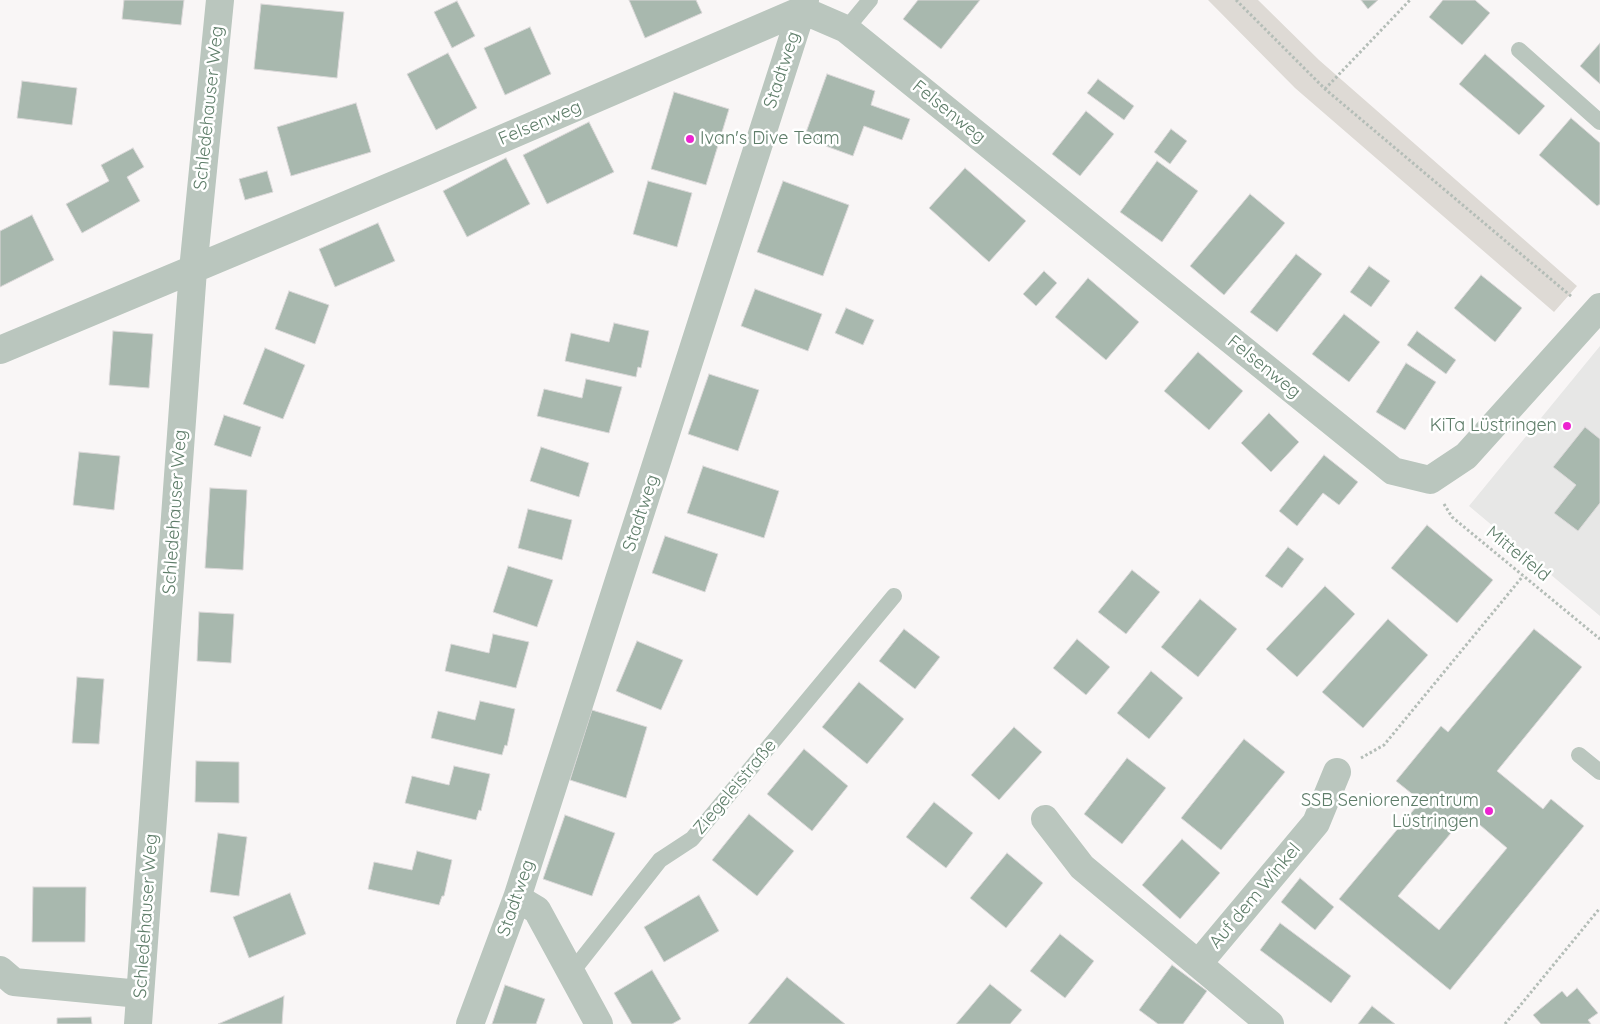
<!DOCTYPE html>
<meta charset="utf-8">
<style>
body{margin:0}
canvas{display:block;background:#f9f6f6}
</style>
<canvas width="1600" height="1024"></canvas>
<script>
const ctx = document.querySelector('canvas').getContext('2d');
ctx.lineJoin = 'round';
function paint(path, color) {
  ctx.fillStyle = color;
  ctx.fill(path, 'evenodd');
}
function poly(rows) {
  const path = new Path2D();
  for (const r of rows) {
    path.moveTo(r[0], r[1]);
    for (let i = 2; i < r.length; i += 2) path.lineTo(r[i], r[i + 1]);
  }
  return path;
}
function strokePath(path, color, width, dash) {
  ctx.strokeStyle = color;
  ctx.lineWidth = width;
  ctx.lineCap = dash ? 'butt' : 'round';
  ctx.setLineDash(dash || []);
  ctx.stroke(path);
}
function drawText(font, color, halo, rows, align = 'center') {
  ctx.font = font + ' Quicksand,sans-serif';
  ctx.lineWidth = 5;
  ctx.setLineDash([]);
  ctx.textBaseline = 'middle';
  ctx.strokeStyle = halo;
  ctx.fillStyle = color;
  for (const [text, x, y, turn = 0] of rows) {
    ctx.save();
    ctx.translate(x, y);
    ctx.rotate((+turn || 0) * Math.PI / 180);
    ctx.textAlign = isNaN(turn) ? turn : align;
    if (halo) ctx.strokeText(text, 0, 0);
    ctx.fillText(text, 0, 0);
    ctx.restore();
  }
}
const built = poly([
 [1600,346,1600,616,1469,506]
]);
const green = poly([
 [1208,0,1258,0,1319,60,1577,286,1554,312,1295,88]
]);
const building = poly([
 [124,0,184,0,181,25,122,19,124,0],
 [629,0,696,0,702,13,645,38,629,0],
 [918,0,980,0,941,49,903,19,918,0],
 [1361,0,1378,0,1368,9,1361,0],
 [1443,0,1475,0,1490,13,1462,45,1429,17,1443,0],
 [457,1,475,36,452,48,434,12,457,1],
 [261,4,344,12,337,78,254,69,261,4],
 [530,27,551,74,505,95,484,48,530,27],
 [1600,43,1600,84,1580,66,1600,43],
 [448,53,477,108,436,130,407,74,448,53],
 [1485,54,1545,106,1519,135,1459,84,1485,54],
 [827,74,875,91,871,105,910,119,902,140,864,126,853,156,804,138,827,74],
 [1098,79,1134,106,1124,120,1087,93,1098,79],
 [22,81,77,88,72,125,17,118,22,81],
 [674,92,729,109,706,185,651,169,674,92],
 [356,103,371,152,291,176,277,127,356,103],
 [1086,111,1114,134,1080,176,1052,154,1086,111],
 [1571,118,1600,143,1600,204,1597,206,1539,155,1571,118],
 [589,122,614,172,547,204,523,155,589,122],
 [1171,129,1187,141,1170,164,1154,152,1171,129],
 [133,148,144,167,127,177,140,201,82,233,66,204,109,181,101,165,133,148],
 [506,158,530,204,467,237,443,191,506,158],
 [1157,161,1198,191,1162,242,1120,212,1157,161],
 [965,168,1026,221,989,262,929,208,965,168],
 [267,171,273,192,245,200,239,179,267,171],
 [648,181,692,193,677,247,633,234,648,181],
 [783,181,849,205,823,276,757,252,783,181],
 [1250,194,1285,223,1224,295,1190,266,1250,194],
 [32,215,54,260,0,287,0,231,32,215],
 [378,223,395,261,335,287,319,249,378,223],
 [1296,254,1322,274,1277,332,1250,312,1296,254],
 [1369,266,1390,281,1371,307,1350,292,1369,266],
 [1044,271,1057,283,1036,306,1023,294,1044,271],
 [1481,275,1522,308,1495,342,1454,308,1481,275],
 [1088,278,1139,322,1106,360,1055,317,1088,278],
 [755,289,822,314,808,351,741,326,755,289],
 [289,291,329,305,315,344,275,329,289,291],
 [846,308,874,320,863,345,835,333,846,308],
 [1344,314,1380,342,1349,382,1312,354,1344,314],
 [614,323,649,331,641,368,638,367,636,377,565,361,571,333,609,342,614,323],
 [113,331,153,334,149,388,109,385,113,331],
 [1417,331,1456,360,1446,374,1407,345,1417,331],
 [265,348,305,365,283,419,243,404,265,348],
 [1198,352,1243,391,1209,430,1164,391,1198,352],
 [1406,363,1436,382,1405,430,1376,412,1406,363],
 [709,374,759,390,738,451,688,434,709,374],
 [586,379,622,387,609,433,537,416,544,389,582,398,586,379],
 [1269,413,1299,442,1271,472,1241,443,1269,413],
 [224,415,261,427,251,457,214,445,224,415],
 [1585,427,1600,439,1600,503,1578,531,1554,513,1576,485,1553,467,1585,427],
 [541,447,589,463,579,497,530,481,541,447],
 [79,452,120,456,114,510,73,505,79,452],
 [1324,455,1358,482,1339,505,1323,493,1297,526,1279,511,1324,455],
 [703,466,779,491,764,538,687,513,703,466],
 [210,488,247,490,243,570,205,568,210,488],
 [528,509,572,520,562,560,518,548,528,509],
 [1427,525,1493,580,1457,623,1391,568,1427,525],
 [665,536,718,554,705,592,652,573,665,536],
 [1288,547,1304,559,1282,588,1265,576,1288,547],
 [508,566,553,580,537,627,493,612,508,566],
 [1132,570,1160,592,1126,634,1098,612,1132,570],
 [1325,586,1355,614,1297,677,1266,649,1325,586],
 [1200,599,1237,629,1198,677,1161,647,1200,599],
 [199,612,234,614,231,663,197,661,199,612],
 [1388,619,1428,655,1363,728,1322,692,1388,619],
 [904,629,940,657,915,689,879,661,904,629],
 [1534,629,1582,667,1497,771,1543,809,1551,799,1584,826,1450,990,1339,899,1421,801,1396,781,1441,726,1448,732,1534,629],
 [1467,814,1507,848,1439,930,1398,896,1467,814],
 [493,634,529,642,516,688,445,671,451,644,489,653,493,634],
 [1077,639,1110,667,1086,695,1053,668,1077,639],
 [637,641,683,660,661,710,616,691,637,641],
 [1151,671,1183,698,1149,739,1117,713,1151,671],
 [77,677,104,679,99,744,72,743,77,677],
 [859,682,904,719,867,764,822,727,859,682],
 [480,701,515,709,507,746,505,745,502,755,431,738,438,711,475,720,480,701],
 [592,710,647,727,626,798,570,780,592,710],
 [1014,727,1042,752,999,800,971,775,1014,727],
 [1244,739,1285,772,1221,850,1181,818,1244,739],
 [804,749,848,786,812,831,767,794,804,749],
 [1127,758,1166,788,1122,844,1084,814,1127,758],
 [196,761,239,762,239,803,195,802,196,761],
 [454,766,490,774,481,811,479,810,476,820,405,803,412,776,449,785,454,766],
 [934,802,973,833,946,868,906,837,934,802],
 [749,814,794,851,757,896,712,860,749,814],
 [565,815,615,833,592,896,543,879,565,815],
 [218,833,247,837,239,896,210,892,218,833],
 [1182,839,1220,873,1180,919,1142,885,1182,839],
 [417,851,452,860,444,896,442,896,439,905,368,889,374,862,412,870,417,851],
 [1007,853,1043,883,1006,928,970,898,1007,853],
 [1300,878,1334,907,1315,930,1281,902,1300,878],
 [33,887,86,887,85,942,32,942,33,887],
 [290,893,306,934,249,958,233,917,290,893],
 [699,895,719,931,664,962,644,927,699,895],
 [1280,923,1351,976,1331,1003,1260,950,1280,923],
 [1060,934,1094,961,1065,998,1030,971,1060,934],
 [1172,965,1207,991,1183,1024,1158,1024,1139,1010,1172,965],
 [652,970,681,1019,672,1024,632,1024,614,993,652,970],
 [787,977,845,1024,748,1024,787,977],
 [990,984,1022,1010,1010,1024,956,1024,990,984],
 [505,985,545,999,536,1024,492,1024,505,985],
 [1577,988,1598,1013,1588,1020,1591,1024,1541,1024,1533,1015,1562,991,1567,997,1577,988],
 [284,996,282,1024,218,1024,284,996],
 [1372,1006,1395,1024,1358,1024,1372,1006],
 [91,1017,92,1024,57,1024,57,1018,91,1017]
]);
const path = poly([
 [1236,0,1325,89,1572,297],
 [1325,89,1410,0],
 [1444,504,1452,517,1600,639],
 [1361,758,1384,745,1523,576],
 [1505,1024,1600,908]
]);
const service = poly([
 [846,29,870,0],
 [1519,50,1600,122],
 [1579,755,1600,772],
 [571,973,660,860,692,839,894,596]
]);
const minor = poly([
 [0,350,418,175,802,10,846,29,1393,471,1430,480,1466,456,1600,307],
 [1045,819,1082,867,1270,1024],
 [517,898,537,910,599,1024],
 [1198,964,1316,823,1337,772],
 [0,970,14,982,140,994],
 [138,1024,193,270,220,0],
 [470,1024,517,898,805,0]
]);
const markers = [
 [690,139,5,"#ec23d0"],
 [1567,426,5,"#ec23d0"],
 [1489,811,5,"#ec23d0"]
];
const streetNames = [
 ["Stadtweg",782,70,-72],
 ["Schledehauser Weg",209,108,-84],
 ["Felsenweg",949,112,39],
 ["Felsenweg",540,123,-23],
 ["Felsenweg",1264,367,39],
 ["Schledehauser Weg",175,512,-86],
 ["Stadtweg",641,513,-72],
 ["Mittelfeld",1518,554,39],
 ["Ziegeleistraße",735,787,-50],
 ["Auf dem Winkel",1255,896,-50],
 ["Stadtweg",516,898,-71],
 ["Schledehauser Weg",146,916,-86]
];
const poiNames = [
 ["Ivan's Dive Team",700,139,"left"],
 ["KiTa Lüstringen",1557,426],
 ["SSB Seniorenzentrum",1479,801],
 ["Lüstringen",1479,822]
];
paint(built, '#e7e7e6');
paint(green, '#dedad5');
paint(building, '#a8b8ae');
strokePath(building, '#dbd8d9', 1);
strokePath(path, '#b4bdb7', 3, [2.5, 2.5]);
strokePath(service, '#bac6be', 16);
strokePath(minor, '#bac6be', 28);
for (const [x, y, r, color] of markers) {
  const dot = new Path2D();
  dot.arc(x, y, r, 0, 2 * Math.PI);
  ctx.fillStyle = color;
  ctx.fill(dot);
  strokePath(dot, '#fff', 2);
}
drawText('18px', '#5e7d69', '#fff', streetNames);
drawText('18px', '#5e7d69', '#fff', poiNames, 'right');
</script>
